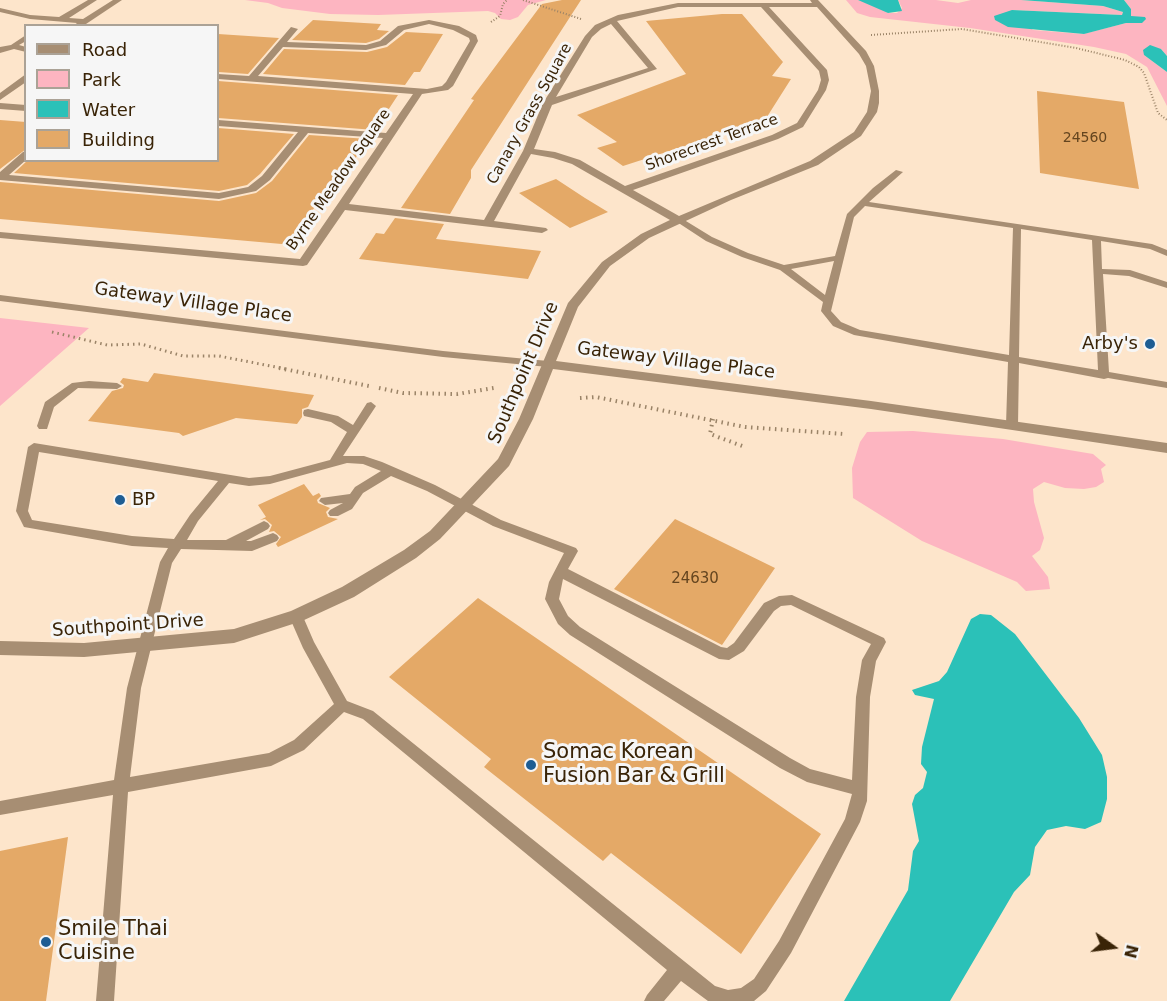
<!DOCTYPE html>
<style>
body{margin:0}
#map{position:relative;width:1167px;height:1001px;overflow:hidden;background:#fde5cb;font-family:"DejaVu Sans",sans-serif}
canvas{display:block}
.legend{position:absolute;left:24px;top:24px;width:195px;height:138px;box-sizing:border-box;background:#f6f6f6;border:2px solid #aba296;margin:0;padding:8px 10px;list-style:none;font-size:18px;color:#3a2407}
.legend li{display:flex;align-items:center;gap:12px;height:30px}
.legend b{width:30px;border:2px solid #aba296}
.north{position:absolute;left:1083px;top:917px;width:60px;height:60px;-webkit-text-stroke:4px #f6f6f6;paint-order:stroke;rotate:104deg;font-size:16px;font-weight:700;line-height:24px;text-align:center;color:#3a2407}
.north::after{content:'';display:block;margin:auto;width:21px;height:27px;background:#3a2407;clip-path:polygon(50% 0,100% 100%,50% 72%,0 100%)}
</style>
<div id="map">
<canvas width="1167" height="1001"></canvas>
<ul class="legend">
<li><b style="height:8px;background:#a78e73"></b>Road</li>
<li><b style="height:16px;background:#fdb5c1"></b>Park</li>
<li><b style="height:16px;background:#2bc1b8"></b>Water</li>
<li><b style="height:16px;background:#e4a967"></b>Building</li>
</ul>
<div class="north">N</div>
</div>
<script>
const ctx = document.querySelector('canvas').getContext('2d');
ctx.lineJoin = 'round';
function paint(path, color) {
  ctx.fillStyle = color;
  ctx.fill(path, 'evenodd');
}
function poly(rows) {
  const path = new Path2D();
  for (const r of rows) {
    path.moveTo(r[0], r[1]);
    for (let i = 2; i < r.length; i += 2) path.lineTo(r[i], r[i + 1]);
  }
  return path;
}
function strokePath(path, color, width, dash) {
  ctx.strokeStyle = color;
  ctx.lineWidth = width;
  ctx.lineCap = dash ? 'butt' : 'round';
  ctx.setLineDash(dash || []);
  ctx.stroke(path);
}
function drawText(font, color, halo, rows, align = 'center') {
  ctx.font = font + ' "DejaVu Sans",sans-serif';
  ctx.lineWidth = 6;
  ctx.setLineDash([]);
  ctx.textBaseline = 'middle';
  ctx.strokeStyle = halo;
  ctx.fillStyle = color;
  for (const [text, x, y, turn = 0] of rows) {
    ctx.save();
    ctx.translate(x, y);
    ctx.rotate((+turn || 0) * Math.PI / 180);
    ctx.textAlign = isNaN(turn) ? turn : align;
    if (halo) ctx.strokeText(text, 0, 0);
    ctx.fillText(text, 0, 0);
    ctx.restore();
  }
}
const green = poly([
 [245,0,546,0,528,5,518,17,510,20,501,19,495,13,488,11,378,15,330,14,282,8,268,3],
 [846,0,858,0,873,4,888,13,897,13,902,8,898,0,936,0,958,3,971,0,1021,0,1103,6,1123,12,1122,15,1012,10,1033,30,1083,34,1126,23,1142,23,1131,16,1131,9,1124,0,1167,0,1167,56,1161,49,1144,55,1167,72,1167,106,1147,67,1126,54,1094,47,970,28,870,17,857,13],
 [0,318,89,328,0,406],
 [913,431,1003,439,1093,454,1106,465,1101,469,1104,482,1096,487,1084,489,1065,488,1044,482,1033,489,1034,502,1044,538,1040,550,1032,556,1048,577,1050,589,1026,591,1017,582,922,541,853,498,852,468,860,442,867,432]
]);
const water = poly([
 [858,0,898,0,902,11,888,13],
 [1021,0,1124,0,1131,9,1131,16,1145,17,1146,19,1142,23,1126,23,1084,34,1008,27,995,20,994,16,1012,10,1122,15,1123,12,1103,6],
 [1150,45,1161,49,1167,56,1167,72,1144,55,1143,50],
 [980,614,991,615,1015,634,1079,718,1102,755,1107,777,1107,799,1101,822,1085,829,1066,826,1047,830,1035,847,1030,875,1014,892,950,1001,844,1001,908,890,913,851,919,841,912,804,915,795,923,788,927,772,921,764,922,747,934,699,915,695,912,690,939,681,947,672,971,619]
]);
const building = poly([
 [562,0,581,0,471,170,471,178,450,214,401,208,474,100,471,99,542,4],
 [722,14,742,14,783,62,772,76,791,79,765,120,623,166,597,148,617,142,577,115,686,74,646,21],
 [313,20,381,24,377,30,389,31,379,39,366,43,292,40],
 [406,32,443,34,420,72,414,72,405,85,263,74,284,49,367,52,387,47],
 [218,34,279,38,248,74,218,72],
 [218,81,398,95,375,130,218,118],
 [1037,91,1124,102,1139,189,1040,173],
 [0,120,26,122,26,149,0,169],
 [218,128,294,134,260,174,247,185,219,191,14,173,28,160,218,160],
 [309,135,368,139,355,159,348,158,308,217,311,217,293,245,0,219,0,182,219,201,256,193,272,181],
 [556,179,585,198,608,212,570,228,519,193],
 [395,218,444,224,436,239,541,251,528,279,359,259,376,233,384,234],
 [154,373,314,395,308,407,302,409,302,417,297,424,236,418,183,436,179,433,88,421,112,391,123,388,124,385,120,382,123,378,148,382],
 [304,484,313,496,319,493,321,496,317,500,318,503,330,508,326,512,328,517,338,519,278,547,276,544,281,537,274,531,269,532,272,525,265,519,260,520,266,517,258,505],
 [675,519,775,568,722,645,614,589],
 [478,598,821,834,741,954,611,853,603,861,484,767,491,759,389,677],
 [68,837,46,1001,0,1001,0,851]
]);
const pathFar2 = poly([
 [523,0,581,19],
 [491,22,500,16,503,4,507,0],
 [871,35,962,29,1076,48,1125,60,1139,67,1144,73,1158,113,1167,120]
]);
const pathFar1 = poly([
 [52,332,107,345,141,344,183,356,219,356,286,369]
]);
const path = poly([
 [279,368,369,386],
 [379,388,403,393,457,394,494,388],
 [580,398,596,397,745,427,844,434],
 [713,419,710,434,745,447]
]);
const service = poly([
 [896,170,903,172,869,202,1152,244,1167,250,1167,256,1150,249,1101,241,1102,269,1130,270,1167,282,1167,288,1129,276,1103,274,1109,372,1167,382,1167,388,1108,378,1104,379,1019,363,1018,425,1012,429,1008,428,1006,425,1008,362,854,335,833,326,821,311,823,302,780,270,742,257,706,241,674,220,681,218,712,237,748,253,784,265,835,256,847,214,873,188,896,170],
 [865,206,1013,228,1009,355,860,330,841,322,831,311,854,217,865,206],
 [1021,229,1092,240,1098,370,1019,357,1021,229],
 [834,261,825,295,791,269,834,261],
 [0,295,443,351,548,361,553,364,548,367,443,357,0,301,0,295],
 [89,381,117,383,122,386,117,389,78,388,54,407,47,429,39,429,37,426,45,402,72,383,89,381],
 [371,402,376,406,343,456,364,456,382,462,435,485,501,520,576,548,578,551,568,569,721,647,727,648,734,643,764,603,779,596,792,595,884,638,886,642,876,661,870,697,867,801,860,822,791,953,766,991,754,1001,708,1001,681,981,664,1001,644,1001,647,995,667,970,363,719,344,712,304,750,271,766,128,792,114,1001,96,1001,113,795,0,815,0,801,114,780,127,688,160,562,168,548,132,546,24,527,16,511,28,447,34,443,249,478,270,476,330,460,347,432,331,422,304,416,303,413,304,410,308,409,338,416,353,425,367,403,371,402],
 [39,452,218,481,190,515,174,539,132,536,32,520,28,511,39,452],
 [347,463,363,464,381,471,355,487,350,494,321,498,319,501,325,505,343,503,330,510,328,513,330,516,338,516,352,509,363,493,391,476,427,491,493,526,564,553,549,582,545,599,558,624,570,635,780,768,807,782,852,794,845,819,779,941,754,979,741,988,728,990,715,986,373,711,347,701,314,642,301,612,296,611,291,612,289,616,303,648,334,704,294,740,269,753,130,777,141,688,172,563,181,549,252,551,277,541,279,538,277,535,273,533,251,541,246,541,268,529,270,526,268,523,264,521,226,540,187,540,198,521,229,483,249,486,270,484,347,463],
 [563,579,719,659,729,660,744,651,774,611,781,606,791,605,871,644,862,660,856,697,852,780,810,769,790,758,580,627,568,616,559,599,563,579]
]);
const minor = poly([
 [88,0,97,0,69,18,83,19,113,0,122,0,83,26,73,26,77,23,30,19,0,12,0,8,30,15,59,17,88,0],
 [810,0,818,0,866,51,874,66,879,91,879,103,877,112,861,136,818,165,731,200,649,238,610,266,578,307,556,361,871,401,1167,443,1167,453,871,409,553,369,533,419,509,466,440,539,416,558,354,597,302,621,234,643,84,657,0,655,0,641,84,643,234,629,291,611,342,587,404,550,430,531,498,459,519,419,568,303,602,262,641,234,670,220,572,164,553,158,531,154,494,221,546,228,548,230,542,233,345,210,307,265,303,266,0,238,0,232,300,259,383,138,308,133,270,180,256,191,219,199,0,180,0,172,23,152,26,151,26,160,9,175,219,193,248,187,262,176,298,132,218,126,218,120,386,133,413,94,218,79,218,74,249,76,291,27,298,29,287,42,366,45,380,41,398,26,429,20,459,26,476,35,478,41,453,86,448,90,422,94,349,204,484,220,523,151,543,103,585,36,595,25,618,15,678,3,812,3,810,0],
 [678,7,761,7,819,71,821,80,818,90,797,123,772,135,625,186,580,160,555,152,534,149,552,105,657,69,617,21,678,7],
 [769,7,817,7,859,54,866,66,871,91,867,112,854,132,810,161,679,216,633,190,778,139,803,127,826,90,829,80,827,70,769,7],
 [429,24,453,30,469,38,470,41,446,82,442,86,427,89,258,76,283,47,366,50,386,45,404,30,429,24],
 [611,24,648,68,556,97,592,37,601,29,611,24],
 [26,35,26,41,19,45,26,47,26,52,14,49,0,53,0,47,11,45,26,35],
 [26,74,26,82,0,100,0,93,26,74],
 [0,103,26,105,26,111,0,109,0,103]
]);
const markers = [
 [1150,344,6,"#1e5d93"],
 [120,500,6,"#1e5d93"],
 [531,765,6,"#1e5d93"],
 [46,942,6,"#1e5d93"]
];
const farNumbernames = [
 ["24560",1085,138]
];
const farStreetnames = [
 ["Canary Grass Square",530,114,-61],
 ["Shorecrest Terrace",712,143,-20],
 ["Byrne Meadow Square",339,180,-55]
];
const numberNames = [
 ["24630",695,579]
];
const streetNames = [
 ["Gateway Village Place",193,303,8],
 ["Gateway Village Place",676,361,7],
 ["Southpoint Drive",524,373,-67],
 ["Southpoint Drive",128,626,-4]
];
const poiNames = [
 ["Arby's",1138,344],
 ["BP",132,500,"left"]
];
const nearPoinames = [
 ["Somac Korean",543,753],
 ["Fusion Bar & Grill",543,777],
 ["Smile Thai",58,930],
 ["Cuisine",58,954]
];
paint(green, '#fdb5c1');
paint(water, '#2bc1b8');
paint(building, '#e4a967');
strokePath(pathFar2, '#9a8367', 2, [1, 2]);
strokePath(pathFar1, '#9a8367', 3, [1.5, 4]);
strokePath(path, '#9a8367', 4, [1.5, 4.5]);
paint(service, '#a78e73');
paint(minor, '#a78e73');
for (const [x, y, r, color] of markers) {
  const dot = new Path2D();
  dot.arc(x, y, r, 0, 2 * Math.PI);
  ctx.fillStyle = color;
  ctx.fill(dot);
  strokePath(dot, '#f6f6f6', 2);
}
drawText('14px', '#64451f', null, farNumbernames);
drawText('15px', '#3a2407', '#f6f6f6', farStreetnames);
drawText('15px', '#64451f', null, numberNames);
drawText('18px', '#3a2407', '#f6f6f6', streetNames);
drawText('18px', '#3a2407', '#f6f6f6', poiNames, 'right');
drawText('21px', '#3a2407', '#f6f6f6', nearPoinames, 'left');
</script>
